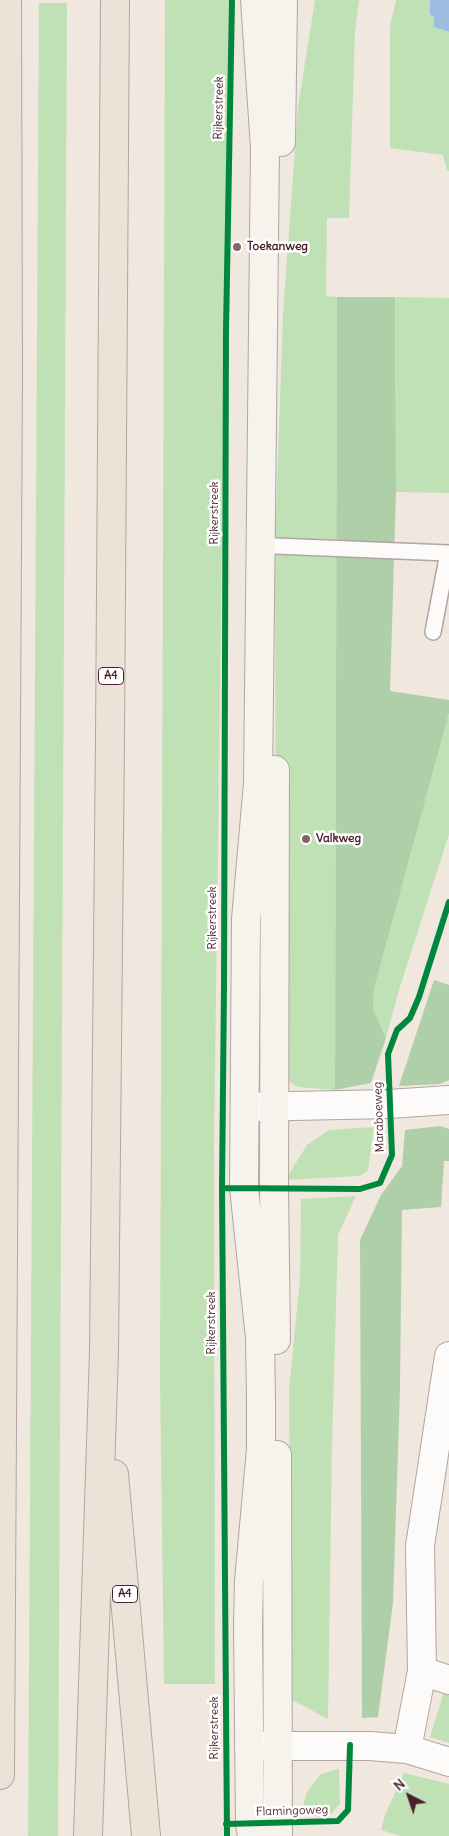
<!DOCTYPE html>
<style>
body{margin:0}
#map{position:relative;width:449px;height:1836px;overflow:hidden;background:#f0e7de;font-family:Delius,sans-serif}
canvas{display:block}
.north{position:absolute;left:384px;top:1771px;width:50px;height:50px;-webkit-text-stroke:4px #fff;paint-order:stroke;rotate:319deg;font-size:14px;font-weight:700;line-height:20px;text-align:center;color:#4a1f2b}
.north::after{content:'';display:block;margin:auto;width:18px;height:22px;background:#4a1f2b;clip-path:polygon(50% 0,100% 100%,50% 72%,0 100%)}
</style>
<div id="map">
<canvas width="449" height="1836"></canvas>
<div class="north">N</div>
</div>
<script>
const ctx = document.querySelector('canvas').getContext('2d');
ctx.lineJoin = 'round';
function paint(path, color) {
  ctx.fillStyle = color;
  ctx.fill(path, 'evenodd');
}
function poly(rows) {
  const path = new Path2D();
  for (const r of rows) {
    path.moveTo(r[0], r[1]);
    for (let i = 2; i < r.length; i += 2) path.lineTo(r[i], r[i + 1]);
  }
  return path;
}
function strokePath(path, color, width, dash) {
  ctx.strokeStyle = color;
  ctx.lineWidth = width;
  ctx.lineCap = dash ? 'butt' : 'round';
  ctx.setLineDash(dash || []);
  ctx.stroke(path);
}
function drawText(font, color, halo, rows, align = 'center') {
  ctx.font = font + ' Delius,sans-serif';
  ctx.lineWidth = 5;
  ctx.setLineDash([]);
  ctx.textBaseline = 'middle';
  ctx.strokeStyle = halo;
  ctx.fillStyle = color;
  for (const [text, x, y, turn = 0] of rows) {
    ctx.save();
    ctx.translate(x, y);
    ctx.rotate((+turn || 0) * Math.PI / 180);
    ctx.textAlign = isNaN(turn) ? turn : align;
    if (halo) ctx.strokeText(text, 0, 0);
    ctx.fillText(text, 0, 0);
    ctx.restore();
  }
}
const green = poly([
 [165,0,229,0,214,1147,215,1684,164,1684,160,1374],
 [315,0,359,0,355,31,349,218,327,218,326,296,337,297,335,1090,298,1087,288,1081,277,1058,276,1043,275,546,283,314,298,107],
 [396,0,430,0,430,15,434,16,434,27,449,32,449,171,447,171,443,155,390,148,390,26],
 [39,3,67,3,58,1836,28,1836],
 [395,297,449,298,449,493,396,492],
 [449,713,449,834,399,990,386,1038,373,1009,374,989],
 [374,1127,368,1170,360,1176,285,1180,307,1145,329,1130],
 [356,1196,338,1235,332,1445,328,1719,292,1700,289,1390,300,1279,301,1199],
 [444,1692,449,1694,449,1743,430,1737],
 [339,1769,340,1804,329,1816,300,1816,307,1792,321,1774],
 [404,1773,449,1784,449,1836,401,1836,381,1830,385,1815]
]);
const forest = poly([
 [337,297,395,297,396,492,390,691,449,700,449,713,374,989,373,1009,386,1038,371,1083,335,1090],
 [434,980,449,985,449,1080,440,1084,399,1086],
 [440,1126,449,1129,449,1161,444,1161,441,1207,402,1210,400,1388,393,1603,378,1717,362,1718,360,1240,381,1195,402,1166,405,1130]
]);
const water = poly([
 [430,0,449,0,449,32,434,27,434,16,430,15]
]);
const lane = poly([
 [275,546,448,553,433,632]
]);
const street = poly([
 [246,1107,389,1104,449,1100],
 [422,1671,420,1546,449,1356],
 [249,1746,370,1746,407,1749,449,1762],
 [407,1749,422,1671,449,1680]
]);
const secondary = poly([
 [281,142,283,0],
 [275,770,274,1188,276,1340],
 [277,1455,278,1836],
 [252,1836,250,1824,248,1626,249,1581,261,1449,261,1399,260,1338,244,1188,246,919,258,783,265,148,255,0]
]);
const highway = poly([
 [114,1474,146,1836],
 [0,1775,8,374,7,0],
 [88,1836,104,1352,110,739,115,0]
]);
const cycleway = poly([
 [222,1188,360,1189,380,1183,392,1155,388,1054,397,1030,410,1018,419,997,449,902],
 [226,1824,338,1821,348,1810,350,1745],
 [227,1836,222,1188,224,986,226,330,232,0]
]);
const markers = [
 [237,247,5,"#84656a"],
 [306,839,5,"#84656a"]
];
const shields = [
 [111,676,25],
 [125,1594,25]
];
const shieldNames = [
 ["A4",111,676],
 ["A4",125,1594]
];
const streetNames = [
 ["Rijkerstreek",219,108,-89],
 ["Rijkerstreek",215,513,-90],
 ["Rijkerstreek",213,918,-90],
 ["Maraboeweg",379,1117,-92],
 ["Rijkerstreek",212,1323,-90],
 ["Rijkerstreek",215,1728,-90],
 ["Flamingoweg",292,1811,-2]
];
const poiNames = [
 ["Toekanweg",247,247],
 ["Valkweg",316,839]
];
paint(green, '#c0e1b6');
paint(forest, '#afcfa9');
paint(water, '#9dbce2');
strokePath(lane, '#b0a6a2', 18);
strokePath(street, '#b0a6a2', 30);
strokePath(secondary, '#b0a6a2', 30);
strokePath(highway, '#b0a6a2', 30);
strokePath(lane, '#fdfbfa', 15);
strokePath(street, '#fdfbfa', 28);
strokePath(secondary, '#f6f2ec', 28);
strokePath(highway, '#ece3d8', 28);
strokePath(cycleway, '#00873e', 6);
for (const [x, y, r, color] of markers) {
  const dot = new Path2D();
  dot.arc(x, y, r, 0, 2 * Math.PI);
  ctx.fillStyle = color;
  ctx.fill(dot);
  strokePath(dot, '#fff', 2);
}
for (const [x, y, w] of shields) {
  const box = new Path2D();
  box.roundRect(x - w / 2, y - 8.5, w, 17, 4);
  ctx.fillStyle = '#fff';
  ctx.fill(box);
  strokePath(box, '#4a1f2b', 1);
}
drawText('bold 11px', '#4a1f2b', null, shieldNames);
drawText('12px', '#4a1f2b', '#fff', streetNames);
drawText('bold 12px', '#4a1f2b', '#fff', poiNames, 'left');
</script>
